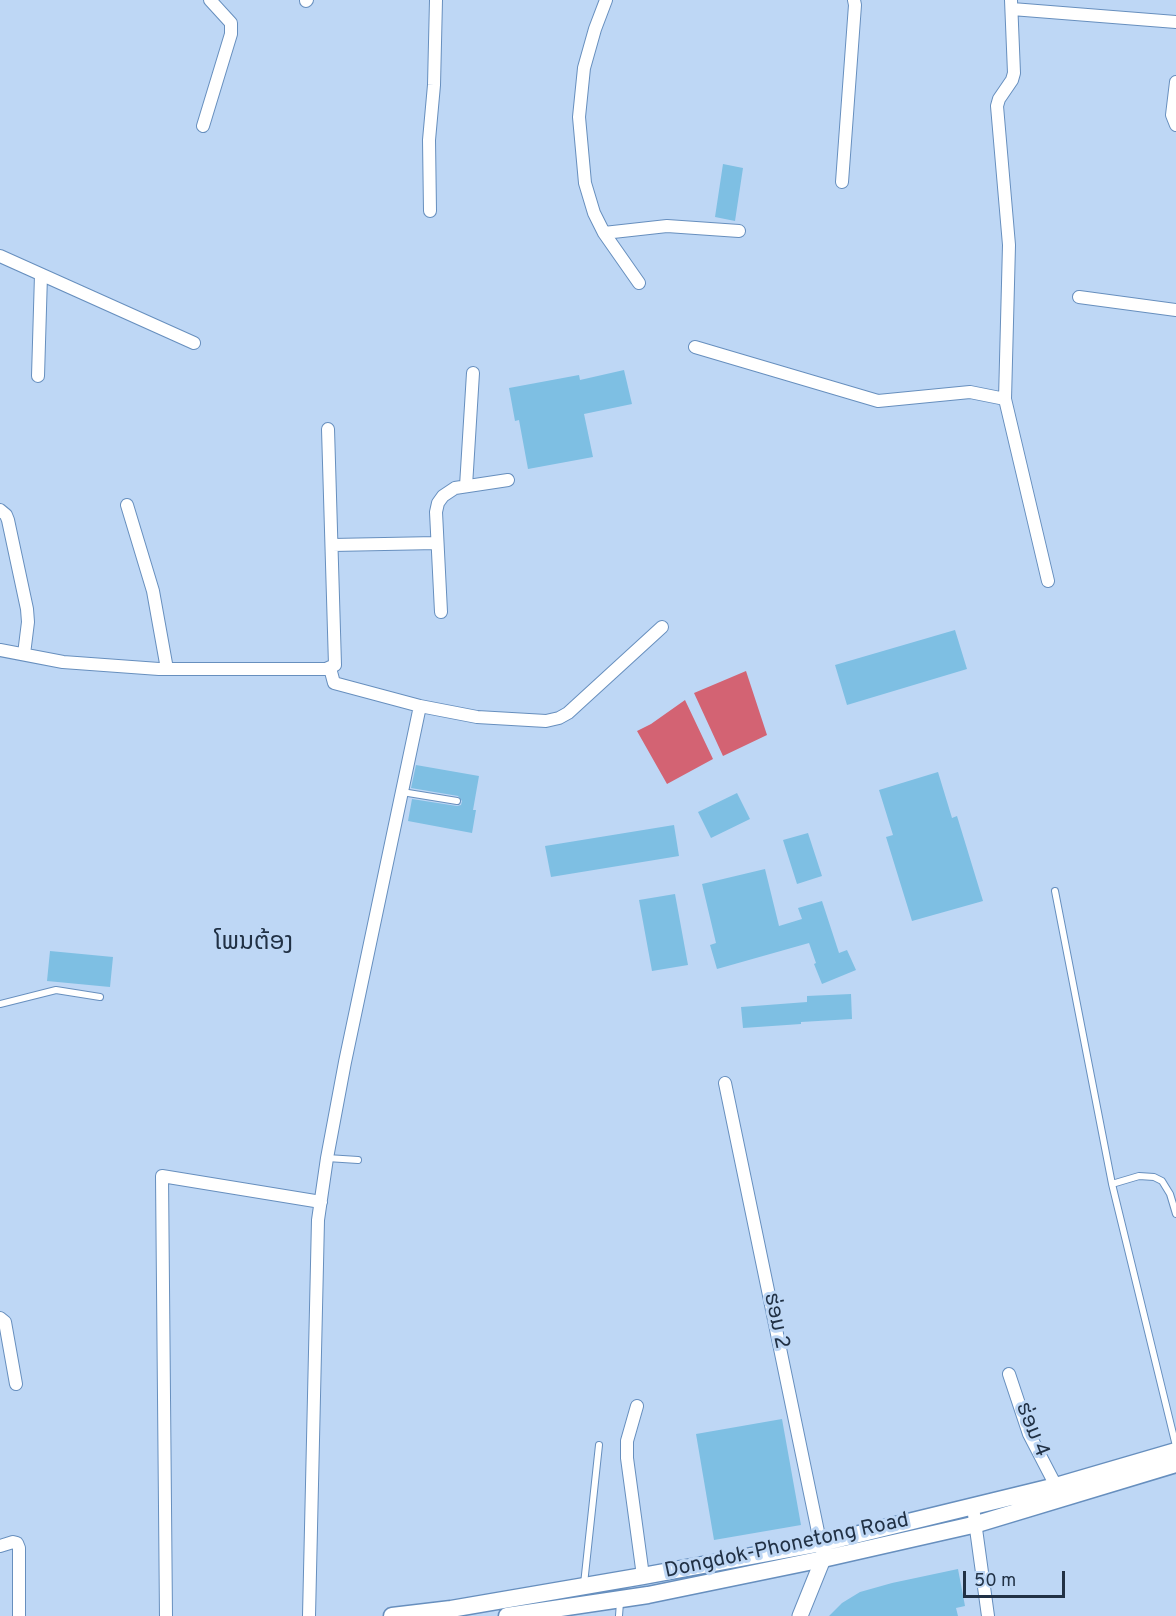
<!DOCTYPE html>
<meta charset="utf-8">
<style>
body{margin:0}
#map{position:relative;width:1176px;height:1616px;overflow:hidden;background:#bed7f5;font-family:Overpass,sans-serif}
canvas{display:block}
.scale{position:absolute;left:963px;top:1571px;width:102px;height:27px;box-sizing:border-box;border:3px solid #213145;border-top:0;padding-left:8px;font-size:18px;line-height:21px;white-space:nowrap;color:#213145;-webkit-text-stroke:4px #bed7f5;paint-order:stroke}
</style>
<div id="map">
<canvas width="1176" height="1616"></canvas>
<div class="scale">50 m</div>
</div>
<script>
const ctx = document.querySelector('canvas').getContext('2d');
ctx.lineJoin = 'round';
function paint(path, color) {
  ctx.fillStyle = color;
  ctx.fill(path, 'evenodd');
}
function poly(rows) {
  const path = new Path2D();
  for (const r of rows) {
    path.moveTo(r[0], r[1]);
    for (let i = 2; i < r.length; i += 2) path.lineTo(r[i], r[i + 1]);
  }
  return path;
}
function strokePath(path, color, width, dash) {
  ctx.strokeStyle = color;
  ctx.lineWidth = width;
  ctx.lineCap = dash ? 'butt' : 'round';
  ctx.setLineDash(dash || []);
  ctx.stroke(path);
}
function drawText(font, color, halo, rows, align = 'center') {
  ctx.font = font + ' Overpass,"Noto Sans Lao",sans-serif';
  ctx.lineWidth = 6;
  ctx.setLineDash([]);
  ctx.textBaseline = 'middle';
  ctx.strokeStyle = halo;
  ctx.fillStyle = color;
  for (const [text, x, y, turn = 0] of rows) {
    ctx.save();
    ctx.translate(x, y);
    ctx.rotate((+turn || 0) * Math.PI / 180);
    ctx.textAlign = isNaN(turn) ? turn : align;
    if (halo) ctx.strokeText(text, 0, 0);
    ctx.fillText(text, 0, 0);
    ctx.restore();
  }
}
const water = poly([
 [746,671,767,735,723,756,694,693],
 [685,700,713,759,667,784,637,731,651,724]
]);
const building = poly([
 [723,164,743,168,735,221,715,217],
 [624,370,632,404,584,414,593,457,528,469,519,420,515,421,509,388,579,375,580,380],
 [955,630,967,669,847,705,835,665],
 [416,765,479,776,473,810,476,810,472,833,408,821,412,799,457,806,461,805,462,801,458,796,411,788],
 [938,772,952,818,957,816,983,901,912,921,886,837,893,835,879,790],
 [737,793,750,819,711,838,698,812],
 [674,825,679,856,551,877,545,846],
 [808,833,822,876,797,884,783,840],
 [765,869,779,926,802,919,798,908,822,901,839,953,847,950,856,970,822,984,814,964,816,963,809,943,717,969,710,945,716,943,702,884],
 [675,894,688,965,652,971,639,900],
 [50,951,113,957,110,987,47,981],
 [851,994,852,1019,801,1022,801,1024,743,1028,741,1007,807,1002,807,996],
 [782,1419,801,1525,714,1540,696,1434],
 [958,1569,965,1606,956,1608,958,1616,829,1616,842,1603,860,1592,892,1583]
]);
const service = poly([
 [402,792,457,801],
 [1055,891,1112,1184,1176,1446],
 [0,1004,56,990,100,997],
 [327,1158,358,1160],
 [1112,1184,1139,1176,1154,1177,1162,1181,1170,1194,1176,1214],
 [584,1584,599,1445],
 [619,1616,620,1602]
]);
const minor = poly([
 [606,0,595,29,584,68,579,117,585,183,594,213,604,233,639,283],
 [1011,0,1014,73,1012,80,999,99,997,106,1009,245,1005,399,1048,581],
 [306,1,307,0],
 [1012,9,1176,22],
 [1176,82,1172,115,1176,125],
 [203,126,231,34,231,23,210,0],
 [842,182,855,5,854,0],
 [430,211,429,140,434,85,436,0],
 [604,233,667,226,739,231],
 [0,256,194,343],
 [1079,297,1176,310],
 [695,347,878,401,970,392,1005,399],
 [38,376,41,275],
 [466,486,473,373],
 [127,505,153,591,167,669],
 [0,510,6,515,8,520,27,609,28,622,24,654],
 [332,545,437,543],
 [441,612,436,512,438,503,443,496,455,488,508,480],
 [0,650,63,662,159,669,326,669,335,665,328,429],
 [330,668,334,683,420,706,477,717,546,721,559,718,568,713,662,627],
 [725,1083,822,1551],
 [0,1318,5,1322,16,1384],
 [1009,1374,1029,1434,1056,1486],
 [637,1406,627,1441,627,1458,643,1576],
 [973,1507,988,1616],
 [0,1546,13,1542,17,1543,19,1548,19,1616],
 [166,1616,162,1176,321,1202],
 [309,1616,318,1220,327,1158,345,1062,420,706]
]);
const tertiary = poly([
 [800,1616,823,1559]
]);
const secondary = poly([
 [392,1616,451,1609,643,1576,822,1543,1056,1486,1176,1451],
 [507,1616,648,1595,823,1559,977,1524,1176,1464]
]);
const streetNames = [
 ["ຮ່ອມ 2",775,1321,78],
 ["ຮ່ອມ 4",1031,1430,68],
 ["Dongdok-Phonetong Road",787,1547,-12]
];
const quarterNames = [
 ["ໂພນຕ້ອງ",254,944]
];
paint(water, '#d36373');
paint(building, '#7ebfe3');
strokePath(service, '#678fbe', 8);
strokePath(minor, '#678fbe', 14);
strokePath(tertiary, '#678fbe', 17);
strokePath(secondary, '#678fbe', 19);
strokePath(service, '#fff', 6);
strokePath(minor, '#fff', 12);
strokePath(tertiary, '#fff', 15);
strokePath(secondary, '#fff', 16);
drawText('21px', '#213145', '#bed7f5', streetNames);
drawText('24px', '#213145', '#bed7f5', quarterNames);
</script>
